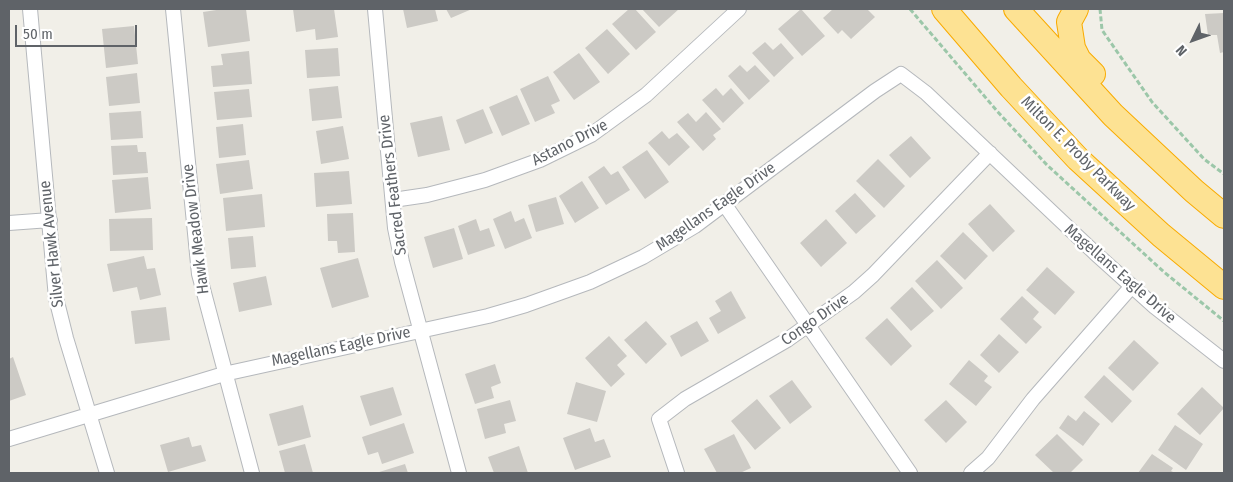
<!DOCTYPE html>
<style>
body{margin:0}
#map{position:relative;width:1233px;height:482px;overflow:hidden;background:#f1efe8;font-family:"Fira Sans Condensed",sans-serif}
canvas{display:block}
.frame{position:absolute;inset:0;border:10px solid #5f6368;pointer-events:none}
.north{position:absolute;left:1168px;top:15px;width:50px;height:50px;-webkit-text-stroke:4px #fff;paint-order:stroke;rotate:228deg;font-size:14px;font-weight:700;line-height:20px;text-align:center;color:#5f6368}
.north::after{content:'';display:block;margin:auto;width:18px;height:22px;background:#5f6368;clip-path:polygon(50% 0,100% 100%,50% 72%,0 100%)}
.scale{position:absolute;left:15px;top:25px;width:122px;height:22px;box-sizing:border-box;border:2px solid #5f6368;border-top:0;padding-left:6px;font-size:15px;line-height:18px;white-space:nowrap;color:#5f6368;-webkit-text-stroke:4px #fff;paint-order:stroke}
</style>
<div id="map">
<canvas width="1233" height="482"></canvas>
<div class="frame"></div>
<div class="north">N</div>
<div class="scale">50 m</div>
</div>
<script>
const ctx = document.querySelector('canvas').getContext('2d');
ctx.lineJoin = 'round';
function paint(path, color) {
  ctx.fillStyle = color;
  ctx.fill(path, 'evenodd');
}
function poly(rows) {
  const path = new Path2D();
  for (const r of rows) {
    path.moveTo(r[0], r[1]);
    for (let i = 2; i < r.length; i += 2) path.lineTo(r[i], r[i + 1]);
  }
  return path;
}
function strokePath(path, color, width, dash) {
  ctx.strokeStyle = color;
  ctx.lineWidth = width;
  ctx.lineCap = dash ? 'butt' : 'round';
  ctx.setLineDash(dash || []);
  ctx.stroke(path);
}
function drawText(font, color, halo, rows, align = 'center') {
  ctx.font = font + ' "Fira Sans Condensed",sans-serif';
  ctx.lineWidth = 5;
  ctx.setLineDash([]);
  ctx.textBaseline = 'middle';
  ctx.strokeStyle = halo;
  ctx.fillStyle = color;
  for (const [text, x, y, turn = 0] of rows) {
    ctx.save();
    ctx.translate(x, y);
    ctx.rotate((+turn || 0) * Math.PI / 180);
    ctx.textAlign = isNaN(turn) ? turn : align;
    if (halo) ctx.strokeText(text, 0, 0);
    ctx.fillText(text, 0, 0);
    ctx.restore();
  }
}
const building = poly([
 [223,9,246,9,250,41,208,47,203,12],
 [293,9,334,9,338,37,316,40,315,29,296,32],
 [403,9,435,9,438,21,407,28],
 [446,9,472,9,451,18],
 [629,9,635,9,656,32,636,50,612,24],
 [642,9,679,9,659,27],
 [801,9,825,36,802,56,778,29],
 [833,9,867,9,875,17,851,39,842,30,838,34,823,18],
 [1224,13,1224,52,1220,53,1217,35,1208,35,1205,14],
 [134,26,138,64,106,68,102,29],
 [607,29,630,54,608,74,585,48],
 [765,42,773,50,781,43,794,58,774,77,752,53],
 [338,48,340,76,307,78,305,50],
 [249,51,252,84,213,87,211,66,223,65,221,54],
 [579,53,600,82,574,100,553,72],
 [740,65,747,72,755,65,770,81,749,100,728,76],
 [137,73,140,103,109,106,106,77],
 [548,76,560,101,551,105,555,113,535,122,520,89],
 [338,86,342,118,312,121,309,89],
 [716,88,723,96,731,88,744,103,723,123,702,100],
 [249,89,252,117,217,120,214,92],
 [517,95,530,124,502,136,489,107],
 [483,109,493,133,465,144,456,120],
 [141,111,143,138,111,140,109,113],
 [706,112,721,129,713,135,716,139,703,151,677,122,688,113,696,122],
 [442,116,450,150,418,157,410,123],
 [243,124,246,155,219,158,216,127],
 [343,126,349,159,321,164,316,131],
 [662,131,669,139,677,133,690,147,669,166,648,143],
 [911,136,931,158,910,178,889,155],
 [137,145,138,152,146,152,148,173,113,175,111,146],
 [647,150,669,182,645,199,622,167],
 [878,159,905,186,884,208,856,181],
 [249,160,253,189,220,194,216,164],
 [604,166,611,175,618,171,630,190,606,205,588,177],
 [349,171,352,204,316,207,314,173],
 [148,177,151,209,115,213,112,180],
 [582,181,599,208,575,223,559,196],
 [855,193,876,216,856,234,835,211],
 [262,194,265,227,226,231,223,198],
 [556,197,564,224,536,232,528,205],
 [990,204,1015,231,993,252,968,224],
 [511,211,515,222,524,218,532,238,505,249,493,219],
 [353,213,355,252,338,253,337,241,328,241,327,214],
 [152,218,153,250,110,251,109,219],
 [476,219,480,231,489,228,495,246,468,255,458,226],
 [826,219,847,243,821,267,800,243],
 [454,228,463,259,433,268,424,237],
 [963,232,988,256,965,280,940,256],
 [253,236,256,267,231,269,228,238],
 [144,256,147,269,155,268,161,295,140,300,137,287,113,292,107,264],
 [358,258,369,297,332,308,320,268],
 [937,260,963,288,941,309,915,281],
 [1047,267,1075,292,1055,315,1026,290],
 [266,276,272,305,239,312,233,283],
 [912,287,934,311,911,331,890,308],
 [731,291,746,318,718,334,709,318,721,311,715,301],
 [1022,296,1039,312,1033,319,1042,327,1026,344,1000,319],
 [166,307,170,340,135,344,131,311],
 [887,318,912,346,891,366,865,338],
 [646,321,667,344,646,364,624,340],
 [697,321,709,341,681,357,670,336],
 [999,334,1019,352,999,373,980,355],
 [609,336,627,356,617,365,625,374,611,387,585,358],
 [1134,340,1159,363,1133,391,1108,368],
 [13,357,26,395,9,401,9,359],
 [969,360,988,376,984,381,992,387,976,406,949,384],
 [495,364,501,383,491,387,494,398,475,404,465,374],
 [1104,375,1132,401,1112,423,1084,397],
 [792,380,812,407,790,424,769,396],
 [576,382,606,391,597,422,567,414],
 [393,387,402,415,370,426,360,396],
 [1202,387,1224,408,1200,435,1177,414],
 [757,399,781,428,755,450,731,421],
 [510,400,516,421,504,424,506,433,485,439,477,409],
 [946,400,967,422,946,443,924,420],
 [303,405,311,437,278,446,269,414],
 [1084,411,1100,424,1083,446,1059,428,1068,415,1076,421],
 [404,423,414,453,382,464,378,452,368,455,362,437],
 [1175,425,1203,444,1186,470,1158,450],
 [590,428,595,442,604,439,611,457,575,470,563,438],
 [734,434,751,468,740,473,717,473,704,449],
 [1057,434,1083,460,1070,473,1054,473,1035,455],
 [189,437,192,447,201,445,206,461,168,472,160,445],
 [305,444,313,473,285,473,279,451],
 [519,446,528,473,494,473,488,457],
 [1152,454,1173,468,1171,471,1175,473,1138,473],
 [405,464,408,473,376,473]
]);
const path = poly([
 [910,9,997,111,1047,165,1164,272,1224,321],
 [1100,9,1102,30,1152,102,1204,159,1224,174]
]);
const street = poly([
 [30,9,56,298,66,338,107,473],
 [173,9,199,274,252,473],
 [375,9,395,228,402,262,459,473],
 [393,200,427,195,485,180,540,160,591,135,646,95,739,9],
 [725,205,910,473],
 [9,223,50,220],
 [9,439,224,374,488,316,526,305,590,282,643,257,695,226,875,91,901,74,926,93,1095,253,1155,307,1224,361],
 [677,473,659,419,685,399,787,340,854,292,873,275,990,153],
 [971,473,988,458,1033,399,1132,286]
]);
const highway = poly([
 [944,9,1011,87,1078,159,1161,235,1224,287],
 [1016,9,1113,115,1194,191,1224,216],
 [1076,9,1069,22,1073,48,1079,60,1093,74]
]);
const streetNames = [
 ["Astano Drive",570,143,-27],
 ["Milton E. Proby Parkway",1078,154,45],
 ["Sacred Feathers Drive",393,185,-97],
 ["Magellans Eagle Drive",716,207,-35],
 ["Hawk Meadow Drive",196,229,-97],
 ["Silver Hawk Avenue",52,244,-96],
 ["Magellans Eagle Drive",1120,274,41],
 ["Congo Drive",815,320,-35],
 ["Magellans Eagle Drive",341,347,-12]
];
paint(building, '#cccac5');
strokePath(street, '#b5b8bc', 16);
strokePath(highway, '#f9ab00', 26);
strokePath(path, '#9cc7a9', 3, [5, 2.5]);
strokePath(street, '#fff', 14);
strokePath(highway, '#fde293', 24);
drawText('16px', '#5f6368', '#fff', streetNames);
</script>
